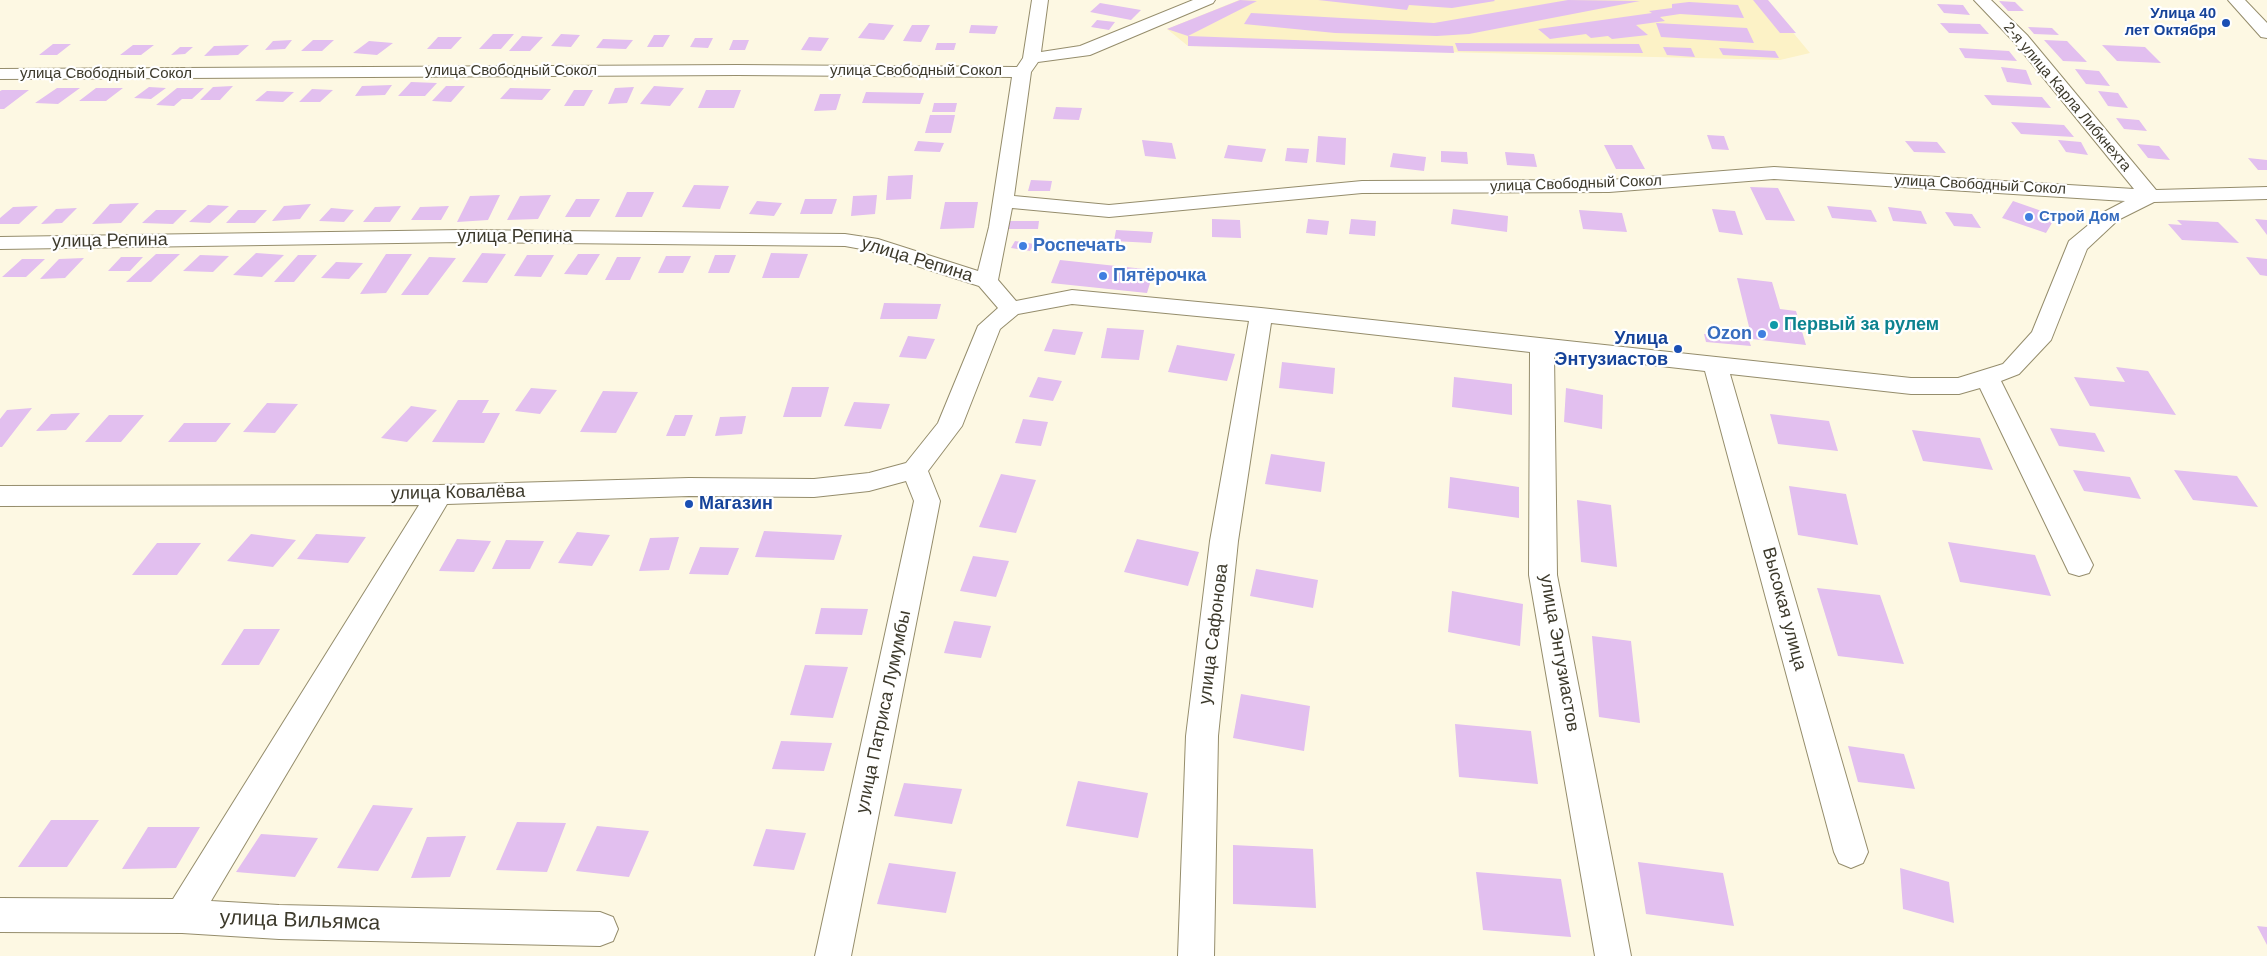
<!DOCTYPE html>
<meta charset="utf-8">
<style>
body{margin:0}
canvas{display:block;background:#fdf8e3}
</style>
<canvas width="2267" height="956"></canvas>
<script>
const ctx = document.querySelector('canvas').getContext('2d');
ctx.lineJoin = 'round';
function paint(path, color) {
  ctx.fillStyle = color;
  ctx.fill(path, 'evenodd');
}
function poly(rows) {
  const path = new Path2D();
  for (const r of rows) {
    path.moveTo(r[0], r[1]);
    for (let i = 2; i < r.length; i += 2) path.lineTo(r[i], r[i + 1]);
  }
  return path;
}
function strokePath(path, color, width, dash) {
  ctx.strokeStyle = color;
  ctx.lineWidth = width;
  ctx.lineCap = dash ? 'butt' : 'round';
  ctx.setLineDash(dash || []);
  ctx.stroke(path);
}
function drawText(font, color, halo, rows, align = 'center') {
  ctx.font = font + ' Helvetica,sans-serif';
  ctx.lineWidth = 4.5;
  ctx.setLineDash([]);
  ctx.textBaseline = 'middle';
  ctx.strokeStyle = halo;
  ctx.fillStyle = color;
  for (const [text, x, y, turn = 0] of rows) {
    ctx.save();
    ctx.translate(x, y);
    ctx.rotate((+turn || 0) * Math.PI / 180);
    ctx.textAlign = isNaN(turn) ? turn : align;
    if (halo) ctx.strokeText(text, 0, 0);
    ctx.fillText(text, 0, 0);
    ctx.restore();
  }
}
const built = poly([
 [1239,0,1766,0,1810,53,1780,60,1188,46,1167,29]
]);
const building = poly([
 [1240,0,1257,1,1188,36,1453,46,1454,53,1188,46,1188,36,1167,29],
 [1318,0,1494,0,1495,1,1452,8,1409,5,1407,10],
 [1568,0,1640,1,1469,34,1437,36,1335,33,1244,24,1251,13,1434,23],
 [1753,0,1768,0,1796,33,1780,33],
 [1999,1,2015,2,2024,11,2008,11],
 [1689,2,1738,5,1744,18,1680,14,1660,17,1665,21,1636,25,1648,35,1612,39,1608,36,1591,38,1586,34,1550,39,1538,29,1652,13,1649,11,1672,8,1672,4],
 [1100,3,1141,10,1131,20,1090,12],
 [1937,4,1963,5,1970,15,1944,13],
 [1097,20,1115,22,1109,30,1091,27],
 [869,23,894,25,884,40,858,38],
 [1656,23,1747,28,1754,43,1661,37],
 [1940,23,1980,24,1989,34,1949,33],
 [912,25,930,25,921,42,903,41],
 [971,25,998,26,995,34,969,33],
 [2028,27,2052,28,2059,35,2034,34],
 [493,34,514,34,501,49,479,49],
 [561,34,580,35,571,47,551,46],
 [654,35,670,35,663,47,647,47],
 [522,36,543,37,530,51,509,51],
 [438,37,462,37,451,49,427,49],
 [809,37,829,38,821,51,801,50],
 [695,38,713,38,708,48,690,47],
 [603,39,633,40,626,49,596,48],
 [292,40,285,49,265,50,273,41],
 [313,40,334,40,322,51,301,51],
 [733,40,749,40,745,50,729,50],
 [2044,40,2067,41,2087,62,2063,61],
 [369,41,393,43,377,55,353,53],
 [937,43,956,43,954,50,935,50],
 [1455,43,1639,44,1643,53,1458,51],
 [53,44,71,44,57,55,39,55],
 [133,45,154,45,141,55,120,55],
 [249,45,238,55,204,56,214,46],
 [2102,45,2145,47,2161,63,2117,61],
 [180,47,193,47,185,54,171,55],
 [1663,47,1691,48,1695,57,1667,55],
 [1719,48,1775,51,1779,58,1723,55],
 [1959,48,2009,51,2017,61,1965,58],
 [2001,67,2026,70,2032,85,2007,82],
 [2075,69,2099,71,2110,86,2086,84],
 [411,82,437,83,425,96,398,96],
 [392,85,385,95,355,96,362,86],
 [233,86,220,100,200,100,213,87],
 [446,86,465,86,451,102,432,101],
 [654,86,684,88,670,106,640,104],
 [149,87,166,88,151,99,134,98],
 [634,87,627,103,608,104,615,88],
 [57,88,80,88,58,104,35,103],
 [96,88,123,88,106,101,79,101],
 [177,88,204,88,192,99,182,99,174,106,156,105],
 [510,88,551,89,542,100,500,99],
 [312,89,333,90,320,102,299,102],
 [2,90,29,90,4,109,0,109,0,91],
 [574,90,593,90,584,106,564,106],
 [706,90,741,90,734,108,698,108],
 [267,91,294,92,283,102,255,101],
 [2098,91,2118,93,2128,108,2108,106],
 [866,92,924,93,920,104,862,103],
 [820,94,841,94,836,110,814,111],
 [1984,95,2042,97,2051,108,1992,105],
 [934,103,957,103,955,112,932,112],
 [1056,107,1082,108,1079,120,1053,119],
 [930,115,955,115,951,133,925,133],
 [2116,118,2139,120,2147,131,2124,129],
 [2011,122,2064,125,2074,137,2021,134],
 [1707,135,1724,136,1729,150,1712,149],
 [1318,136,1346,138,1345,165,1316,162],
 [1142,140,1172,143,1176,159,1145,156],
 [2058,140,2081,142,2088,155,2066,152],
 [918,141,944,143,940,152,914,151],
 [1905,141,1937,142,1946,153,1914,152],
 [2137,144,2159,146,2170,160,2148,158],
 [1228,145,1266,149,1262,162,1224,158],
 [1604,145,1632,145,1645,169,1616,169],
 [1287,148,1309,149,1307,163,1285,161],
 [1441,151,1467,152,1468,164,1441,162],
 [1505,152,1534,154,1537,167,1507,165],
 [1393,153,1426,157,1424,171,1390,167],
 [2248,158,2267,160,2267,170,2258,170],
 [913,175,911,199,886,200,888,176],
 [1031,180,1052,181,1050,191,1028,191],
 [694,185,729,186,720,209,682,207],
 [1750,187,1778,188,1795,221,1766,220],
 [627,192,654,192,642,217,615,217],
 [500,195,488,220,457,222,470,196],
 [551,195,538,219,507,220,520,196],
 [877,195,875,214,851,216,853,196],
 [576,199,600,199,590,217,565,217],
 [805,199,837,199,832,214,800,214],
 [757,201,782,203,774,216,749,214],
 [2013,201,2056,216,2046,233,2002,218],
 [945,202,978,202,974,228,940,229],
 [139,203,121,223,92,224,110,204],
 [311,204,300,219,272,221,284,206],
 [208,205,229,206,210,223,189,222],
 [38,206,19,224,0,224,0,218,13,207],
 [401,206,390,222,363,222,375,207],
 [449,206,441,220,411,220,420,207],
 [1827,206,1871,210,1877,222,1832,218],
 [1888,207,1921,211,1927,224,1893,221],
 [77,208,62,223,41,224,56,209],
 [331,208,354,210,344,222,319,221],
 [1453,209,1508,216,1507,232,1451,224],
 [1712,209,1735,211,1743,235,1719,232],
 [156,210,187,210,173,224,142,223],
 [238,210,267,210,255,223,226,223],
 [1579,210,1622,213,1627,232,1583,229],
 [1945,212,1972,214,1981,228,1954,226],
 [1212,219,1240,220,1241,238,1212,237],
 [1308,219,1329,221,1327,235,1306,233],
 [1351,219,1376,221,1375,236,1349,234],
 [2255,219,2267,220,2267,235],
 [2177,220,2218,222,2239,243,2182,240,2168,224,2182,225],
 [1009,221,1039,221,1038,229,1008,229],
 [1116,230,1153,232,1151,243,1114,241],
 [1015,241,1034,244,1030,251,1011,248],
 [256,253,284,255,262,277,233,275],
 [482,253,506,254,487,283,462,282],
 [771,253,808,254,799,278,762,278],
 [156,254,180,254,151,282,126,282],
 [386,254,412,254,386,293,360,294],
 [578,254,600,254,587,275,564,274],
 [200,255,229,256,213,272,183,271],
 [298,255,317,255,294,282,274,282],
 [527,255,554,255,541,277,514,276],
 [715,255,736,255,729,273,708,273],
 [666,256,691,256,683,273,658,273],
 [121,257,143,257,130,271,108,271],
 [429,257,456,258,428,295,401,295],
 [617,257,641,257,630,280,605,280],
 [2246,257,2267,259,2267,276,2260,275],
 [84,258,65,278,40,279,59,259],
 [22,259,45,259,26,277,2,277],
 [1060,260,1154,270,1147,293,1051,283],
 [336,262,363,263,349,279,321,278],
 [1737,278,1772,282,1780,309,1796,311,1806,345,1752,339],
 [884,303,941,304,937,319,880,319],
 [1107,328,1144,330,1139,360,1101,358],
 [1053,329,1083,332,1075,355,1044,351],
 [1704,334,1748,338,1751,346,1706,342],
 [908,336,935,339,926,359,899,357],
 [1177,345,1235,354,1227,381,1168,372],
 [1282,362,1335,368,1333,394,1279,388],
 [2116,367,2148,371,2176,415,2090,406,2074,377,2125,382],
 [1038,377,1062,381,1053,401,1029,397],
 [1454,377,1512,384,1512,415,1452,407],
 [792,387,829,387,821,417,783,417],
 [531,388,557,390,540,414,515,411],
 [1566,388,1603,395,1602,429,1564,422],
 [603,391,638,392,616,433,580,432],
 [458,400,489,400,482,413,500,413,484,443,432,442],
 [854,402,890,404,881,429,844,426],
 [267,403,298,404,275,433,243,432],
 [411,406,437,410,407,442,381,438],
 [32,408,2,447,0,447,0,419,7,410],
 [80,413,66,430,36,431,51,414],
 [1770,414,1829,421,1838,451,1778,444],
 [109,415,144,415,121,442,85,442],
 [675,415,693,415,685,436,666,436],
 [746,416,742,434,715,436,720,417],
 [1023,419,1048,422,1041,446,1015,443],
 [184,423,231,423,216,442,168,442],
 [2050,428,2095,433,2105,452,2059,446],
 [1912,430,1980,438,1993,470,1923,461],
 [1271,454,1325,462,1321,492,1265,484],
 [2073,470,2130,477,2141,499,2084,491],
 [2174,470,2237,476,2258,507,2193,500],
 [1001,474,1036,480,1016,533,979,527],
 [1450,477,1519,487,1519,518,1448,508],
 [1789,486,1846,494,1858,545,1798,535],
 [1577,500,1611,505,1617,567,1581,562],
 [764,531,842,535,834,560,755,557],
 [577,532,610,535,592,566,558,563],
 [251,534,296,540,273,567,227,561],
 [316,534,366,537,348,563,297,559],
 [679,537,669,570,639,571,650,538],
 [457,539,491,541,474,572,439,571],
 [1137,539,1199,552,1188,586,1124,572],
 [506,540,544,541,530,569,492,569],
 [1948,542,2035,555,2051,596,1960,582],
 [157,543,201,543,177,575,132,575],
 [700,547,739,548,728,575,689,574],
 [973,556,1009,561,996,597,960,591],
 [1256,569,1318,580,1313,608,1250,596],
 [1817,588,1880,595,1904,664,1838,656],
 [1452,591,1523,604,1520,646,1448,632],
 [821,608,868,609,862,635,815,634],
 [954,621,991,626,981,658,944,653],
 [244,629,280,629,259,665,221,665],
 [1592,636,1631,641,1640,723,1599,717],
 [805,665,848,667,833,718,790,715],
 [1241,694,1310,706,1304,751,1233,738],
 [1455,724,1531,731,1538,784,1459,777],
 [781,741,832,743,824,771,772,769],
 [1848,746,1904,754,1915,789,1858,782],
 [1078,781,1148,793,1138,838,1066,826],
 [904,783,962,789,952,824,894,816],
 [373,805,413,808,378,871,337,868],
 [51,820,99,820,67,867,18,867],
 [517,822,566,823,547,872,496,870],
 [597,826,649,831,629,877,576,871],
 [148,827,200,827,176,868,122,869],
 [766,829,806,833,794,870,753,866],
 [261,834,318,838,295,877,236,872],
 [466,836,450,877,411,878,427,837],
 [1233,845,1313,849,1316,908,1233,904],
 [1638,862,1723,873,1734,926,1646,914],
 [889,863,956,872,946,913,877,904],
 [1900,868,1949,882,1954,923,1903,909],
 [1476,872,1561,879,1571,937,1483,930],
 [2257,926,2267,927,2267,945]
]);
const minor = poly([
 [1032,0,1048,0,1041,52,1080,46,1193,0,1215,0,1213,3,1090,55,1038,62,1031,72,1014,196,1109,205,1362,181,1609,180,1774,167,2134,189,2015,43,1974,0,1991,0,2027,35,2156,190,2267,187,2267,199,2154,202,2118,220,2087,249,2051,340,2019,374,2001,381,2093,565,2089,573,2079,576,2069,573,1980,388,1959,394,1911,394,1730,374,1868,852,1863,863,1851,868,1839,863,1834,852,1705,371,1554,354,1557,575,1631,956,1595,956,1529,575,1530,352,1271,323,1238,541,1218,736,1214,956,1178,956,1186,736,1210,541,1249,321,1072,304,1018,314,1000,329,962,426,928,471,940,501,851,956,815,956,914,501,906,481,869,491,814,497,689,496,447,504,211,901,279,905,600,912,613,917,618,929,613,941,600,946,279,939,182,933,0,932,0,898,173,899,419,505,0,506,0,486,439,485,689,478,814,479,869,473,906,463,938,423,978,326,998,308,979,286,867,250,845,246,463,242,0,249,0,237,463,230,845,234,878,239,978,271,989,227,1012,77,737,75,0,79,0,69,737,65,1017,67,1023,58,1032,0],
 [1774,179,2125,201,2104,212,2069,241,2032,332,2003,364,1958,378,1911,378,1261,308,1072,290,1016,301,998,280,1012,208,1109,217,1362,193,1609,192,1774,179],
 [2228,0,2245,0,2267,23,2267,38,2261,37,2228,0]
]);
const markers = [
 [2226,23,5,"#1a4fb4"],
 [2029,217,5,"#3f7fe0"],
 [1023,246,5,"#3f7fe0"],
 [1103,276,5,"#3f7fe0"],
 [1774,325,5,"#0f9aa8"],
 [1762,334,5,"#3f7fe0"],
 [1678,349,5,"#1a4fb4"],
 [689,504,5,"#1a4fb4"]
];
const farTransitnames = [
 ["Улица 40",2216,14],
 ["лет Октября",2216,31]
];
const farStreetnames = [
 ["улица Свободный Сокол",511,71],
 ["улица Свободный Сокол",916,71],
 ["улица Свободный Сокол",106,74],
 ["2-я улица Карла Либкнехта",2067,97,50],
 ["улица Свободный Сокол",1576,184,-2],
 ["улица Свободный Сокол",1980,185,3]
];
const farShopnames = [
 ["Строй Дом",2039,217]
];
const streetNames = [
 ["улица Репина",515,237],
 ["улица Репина",110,241,-1],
 ["улица Репина",917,260,17],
 ["улица Ковалёва",458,493,-1],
 ["Высокая улица",1784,609,75],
 ["улица Сафонова",1214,634,-83],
 ["улица Энтузиастов",1559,653,80],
 ["улица Патриса Лумумбы",884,712,-78]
];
const shopNames = [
 ["Роспечать",1033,246],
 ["Пятёрочка",1113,276],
 ["Ozon",1752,334,"right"]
];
const cultureNames = [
 ["Первый за рулем",1784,325]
];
const transitNames = [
 ["Улица",1668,339],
 ["Энтузиастов",1668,360],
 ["Магазин",699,504,"left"]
];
const nearStreetnames = [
 ["улица Вильямса",300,921,2]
];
paint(built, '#fcf2c6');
paint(building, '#e2bfef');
strokePath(minor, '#958d6c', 2);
paint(minor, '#fff');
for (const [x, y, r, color] of markers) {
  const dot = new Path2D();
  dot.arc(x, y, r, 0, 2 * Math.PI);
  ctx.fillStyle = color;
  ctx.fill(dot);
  strokePath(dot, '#fff', 2);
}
drawText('bold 15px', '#164399', '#fff', farTransitnames, 'right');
drawText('15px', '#3d3a2c', '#fff', farStreetnames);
drawText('bold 15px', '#366cbe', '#fff', farShopnames, 'left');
drawText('18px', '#3d3a2c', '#fff', streetNames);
drawText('bold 18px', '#366cbe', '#fff', shopNames, 'left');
drawText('bold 18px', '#0d838f', '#fff', cultureNames, 'left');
drawText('bold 18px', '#164399', '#fff', transitNames, 'right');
drawText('21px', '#3d3a2c', '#fff', nearStreetnames);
</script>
